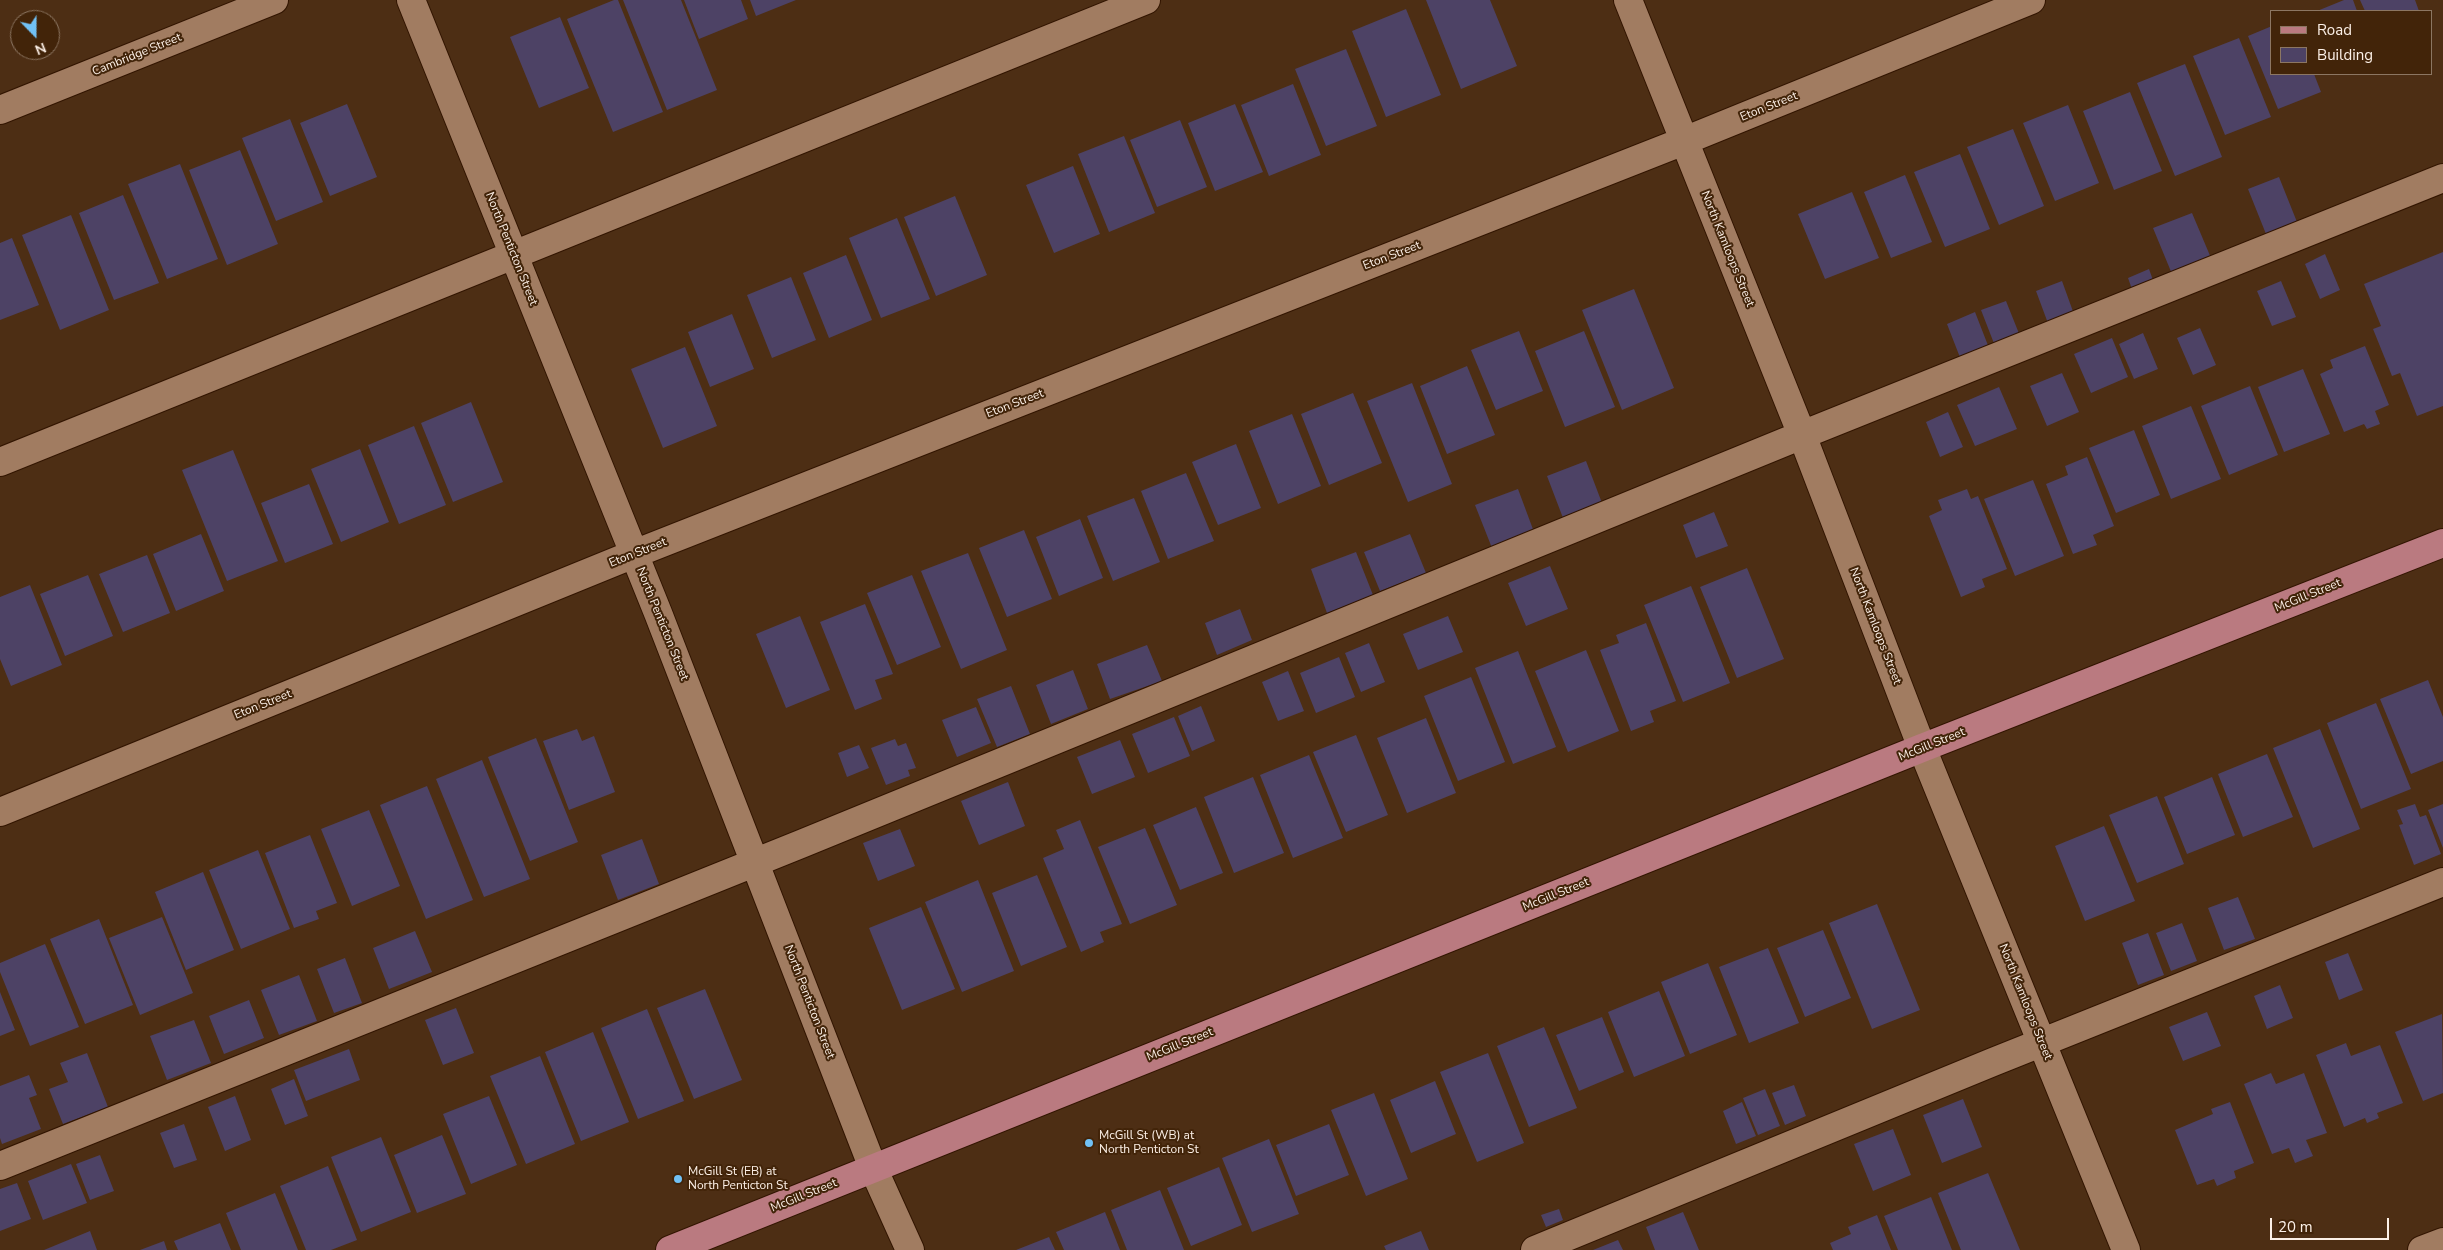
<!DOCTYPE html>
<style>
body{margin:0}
#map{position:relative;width:2443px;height:1250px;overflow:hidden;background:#4d2e14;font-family:"Nunito Sans",sans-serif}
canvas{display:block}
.legend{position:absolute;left:2270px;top:10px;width:162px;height:65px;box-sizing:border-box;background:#422409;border:1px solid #8c7662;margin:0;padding:6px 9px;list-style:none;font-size:15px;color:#fcf0e7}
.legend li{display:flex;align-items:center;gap:10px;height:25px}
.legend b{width:25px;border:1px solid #8c7662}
.north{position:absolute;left:10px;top:10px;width:50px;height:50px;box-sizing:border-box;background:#422409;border:1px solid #8c7662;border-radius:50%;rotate:158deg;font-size:14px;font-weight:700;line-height:20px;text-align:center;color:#fcf0e7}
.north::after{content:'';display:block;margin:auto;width:18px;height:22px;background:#71c1f5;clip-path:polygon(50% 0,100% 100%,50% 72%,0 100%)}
.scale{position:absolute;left:2270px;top:1218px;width:119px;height:22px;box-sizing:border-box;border:2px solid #fcf0e7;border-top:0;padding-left:6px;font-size:15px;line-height:18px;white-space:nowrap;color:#fcf0e7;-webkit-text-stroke:4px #422409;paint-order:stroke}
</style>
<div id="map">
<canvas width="2443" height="1250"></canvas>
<ul class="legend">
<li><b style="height:6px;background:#ba7a80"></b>Road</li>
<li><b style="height:14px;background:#4d4265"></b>Building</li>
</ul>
<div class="north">N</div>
<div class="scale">20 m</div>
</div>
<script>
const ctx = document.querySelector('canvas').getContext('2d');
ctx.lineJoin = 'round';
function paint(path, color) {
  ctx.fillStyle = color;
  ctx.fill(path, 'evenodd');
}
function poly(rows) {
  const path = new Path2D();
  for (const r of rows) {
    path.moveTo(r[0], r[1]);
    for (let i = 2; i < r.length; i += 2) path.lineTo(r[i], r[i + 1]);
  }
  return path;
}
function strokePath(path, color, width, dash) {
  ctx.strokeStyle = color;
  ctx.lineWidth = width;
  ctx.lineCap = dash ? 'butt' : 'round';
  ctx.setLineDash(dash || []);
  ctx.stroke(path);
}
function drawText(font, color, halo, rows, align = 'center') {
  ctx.font = font + ' "Nunito Sans",sans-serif';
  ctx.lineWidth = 4;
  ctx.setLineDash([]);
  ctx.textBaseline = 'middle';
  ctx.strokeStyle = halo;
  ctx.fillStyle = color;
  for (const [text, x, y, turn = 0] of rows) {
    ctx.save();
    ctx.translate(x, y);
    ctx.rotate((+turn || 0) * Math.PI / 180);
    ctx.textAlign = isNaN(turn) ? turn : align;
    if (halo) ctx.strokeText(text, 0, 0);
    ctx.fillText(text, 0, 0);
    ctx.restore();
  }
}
const building = poly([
 [614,0,618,0,663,112,613,132,567,19],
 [623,0,681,0,717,90,667,110],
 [684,0,741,0,748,19,699,39],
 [750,0,796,0,756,16],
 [1426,0,1490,0,1517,66,1461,89],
 [2344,0,2353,0,2357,11,2317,11],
 [2360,0,2415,0,2419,11,2365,11],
 [1406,9,1441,95,1386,117,1352,31],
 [560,17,589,88,539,108,510,37],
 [2272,26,2272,74,2314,74,2321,92,2278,109,2248,36],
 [2239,38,2271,117,2225,135,2193,56],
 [1346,49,1377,126,1326,146,1295,69],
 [2185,64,2222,157,2175,176,2137,83],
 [1293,84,1321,155,1269,176,1241,105],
 [2130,92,2162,171,2114,190,2083,111],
 [347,104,377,177,330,196,300,123],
 [1235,104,1263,172,1215,191,1188,123],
 [2068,105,2099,183,2055,201,2023,123],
 [290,119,323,202,276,221,242,138],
 [1180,120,1207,187,1157,207,1130,140],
 [2013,129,2044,206,1999,225,1967,147],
 [1124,136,1155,213,1109,232,1078,154],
 [240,150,278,244,227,265,189,170],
 [1960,154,1990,229,1945,247,1914,172],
 [180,164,218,259,167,279,128,184],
 [1073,166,1100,234,1054,253,1026,185],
 [1905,175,1932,242,1891,258,1864,192],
 [2279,177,2297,222,2266,234,2248,189],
 [1852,192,1879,258,1825,279,1798,214],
 [123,195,159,283,114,300,79,213],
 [955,196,987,275,936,296,904,217],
 [2192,213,2211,258,2172,274,2153,228],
 [71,215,109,310,60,330,22,235],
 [897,218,930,299,881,318,849,238],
 [12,238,39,305,0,320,0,243],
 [2443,252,2443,406,2417,416,2400,373,2392,376,2373,329,2381,326,2364,284],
 [2325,254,2340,290,2320,299,2305,264],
 [846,255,872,320,829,338,803,273],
 [2149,269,2154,283,2133,292,2128,278],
 [791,277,816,340,772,358,747,295],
 [2062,281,2075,317,2049,326,2036,291],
 [2281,281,2296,317,2272,326,2257,291],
 [1634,289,1674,388,1622,410,1582,310],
 [2006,301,2020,336,1995,346,1981,310],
 [1975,312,1989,348,1961,360,1947,324],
 [732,314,754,369,710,387,688,332],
 [2200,328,2216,365,2193,375,2177,338],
 [1519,331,1543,391,1496,410,1471,350],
 [1584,331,1615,407,1565,427,1535,351],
 [2143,333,2158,369,2134,379,2119,344],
 [2112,338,2128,377,2091,393,2074,354],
 [2365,346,2389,405,2375,411,2380,424,2367,429,2364,424,2344,432,2320,374,2333,368,2330,360],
 [685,347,717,426,663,448,631,369],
 [1467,366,1495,435,1447,454,1420,386],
 [2303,369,2330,434,2284,452,2258,387],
 [2062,373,2079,412,2047,426,2030,386],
 [1412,383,1452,484,1408,502,1367,401],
 [2250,386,2278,455,2229,475,2201,406],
 [1999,387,2017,429,1975,446,1957,405],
 [1353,393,1382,463,1329,485,1301,414],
 [471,402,503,482,453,502,421,423],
 [2191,406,2221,479,2171,499,2142,426],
 [1948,412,1963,447,1940,457,1926,422],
 [1292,414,1321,486,1278,504,1249,431],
 [414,426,446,505,399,524,368,445],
 [2134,430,2160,495,2116,513,2089,448],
 [1236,444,1261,508,1218,525,1192,462],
 [360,449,389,522,341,542,311,469],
 [233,450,278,561,227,581,182,470],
 [2087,457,2114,526,2093,535,2097,545,2073,554,2046,484,2068,475,2065,466],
 [1586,461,1602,503,1563,518,1547,476],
 [1186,473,1214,541,1168,559,1141,491],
 [2033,480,2064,556,2015,576,1984,499],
 [309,484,333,544,285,563,261,503],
 [1518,489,1534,532,1492,548,1475,505],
 [1967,489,1971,499,1978,496,2007,569,1982,579,1985,587,1961,597,1929,516,1942,510,1938,500],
 [1134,498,1160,562,1113,581,1087,516],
 [1714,512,1728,546,1696,558,1683,525],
 [1080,519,1103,578,1059,596,1036,537],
 [1024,530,1052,599,1007,617,979,548],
 [201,534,224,591,176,611,153,554],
 [1410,534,1426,573,1380,591,1364,552],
 [1356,552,1373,595,1327,613,1311,569],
 [968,553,1007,650,961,669,921,571],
 [147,555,170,613,123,632,99,574],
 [1550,566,1568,609,1526,626,1508,583],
 [1747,568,1784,659,1737,678,1700,587],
 [88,575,113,636,65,656,40,594],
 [912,575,941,647,897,665,867,593],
 [30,585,62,665,11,686,0,659,0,597],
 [1691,586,1730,683,1683,702,1644,605],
 [865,604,893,674,875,680,882,699,855,710,820,622],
 [1240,609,1252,640,1217,655,1205,623],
 [800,616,830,690,786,708,756,634],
 [1448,616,1463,652,1418,670,1403,634],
 [1646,623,1676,701,1650,711,1654,722,1631,731,1600,650,1619,643,1616,635],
 [1369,643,1385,682,1361,692,1345,653],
 [1147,645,1162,681,1110,699,1097,664],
 [1586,650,1619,731,1568,752,1535,671],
 [1518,651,1556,747,1513,764,1475,668],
 [1339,657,1355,697,1316,713,1300,673],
 [1073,670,1088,709,1051,724,1036,685],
 [1288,671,1304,711,1278,721,1262,682],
 [1471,677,1505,762,1458,781,1424,696],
 [2428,680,2443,717,2443,761,2411,774,2380,699],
 [1011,686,1030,734,997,747,977,699],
 [2376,703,2411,789,2361,809,2327,723],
 [1201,706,1215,741,1192,751,1178,716],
 [976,707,991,743,957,757,942,720],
 [1174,717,1190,756,1148,773,1132,734],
 [1426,718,1456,793,1407,813,1377,738],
 [577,729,582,741,594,736,615,792,569,810,543,741],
 [2320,729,2360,829,2313,848,2273,748],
 [1356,735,1388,815,1346,832,1313,752],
 [536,738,578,842,530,861,488,757],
 [895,739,898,746,906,743,916,768,908,770,910,776,886,785,871,748],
 [1120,740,1135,777,1092,794,1077,757],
 [859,745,869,768,847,777,838,753],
 [2267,754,2293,817,2243,837,2218,774],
 [1309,755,1343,838,1293,858,1260,775],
 [482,760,530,879,484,897,436,779],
 [1253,777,1284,853,1234,873,1204,797],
 [2212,777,2235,835,2187,854,2164,797],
 [1008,782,1025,826,979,845,961,801],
 [427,786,473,900,426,919,380,805],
 [2157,796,2184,864,2137,883,2109,815],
 [2415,804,2420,817,2426,815,2441,854,2414,865,2399,825,2403,824,2397,810],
 [2443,804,2443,848,2428,810],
 [1196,807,1223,873,1180,890,1153,825],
 [369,810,400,886,352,906,321,829],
 [1080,820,1122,924,1100,932,1104,942,1081,952,1043,858,1064,849,1056,830],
 [2104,826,2135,901,2085,921,2055,846],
 [1145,828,1177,905,1130,924,1098,847],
 [900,829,915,866,878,881,863,843],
 [310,835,337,903,316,911,319,919,294,928,265,853],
 [642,839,659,884,618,900,601,855],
 [258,850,290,929,241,949,209,870],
 [203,872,234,950,186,970,155,892],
 [1037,875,1067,947,1021,966,992,893],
 [978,880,1014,971,962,992,925,902],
 [2238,897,2255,939,2224,950,2208,908],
 [1877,904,1920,1010,1872,1029,1829,923],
 [921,907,955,989,902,1010,869,928],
 [162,917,193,993,140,1015,109,938],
 [99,919,133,1005,85,1024,50,939],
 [2182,923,2197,961,2171,971,2156,933],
 [1823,930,1851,998,1805,1017,1777,948],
 [415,931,432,972,389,989,373,948],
 [2148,933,2164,975,2138,985,2122,943],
 [45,944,79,1027,30,1046,0,972,0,963],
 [1768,948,1799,1023,1749,1043,1719,967],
 [2348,953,2363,990,2339,1000,2325,962],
 [345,958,362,1003,334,1013,317,969],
 [1708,963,1737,1035,1690,1054,1661,982],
 [299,975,317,1021,279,1035,261,990],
 [2280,985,2293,1018,2267,1029,2254,996],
 [705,989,742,1080,694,1099,657,1008],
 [1659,991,1685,1056,1634,1077,1608,1012],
 [0,992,15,1030,0,1036],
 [249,1000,264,1038,224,1054,209,1016],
 [456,1008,474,1053,443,1065,425,1020],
 [647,1009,684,1101,638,1119,601,1028],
 [2207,1012,2221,1046,2183,1061,2169,1027],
 [2442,1014,2443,1093,2423,1101,2395,1032],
 [1602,1017,1624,1072,1579,1091,1556,1035],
 [194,1020,211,1063,167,1080,150,1036],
 [1544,1027,1577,1108,1529,1127,1497,1046],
 [593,1032,629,1122,581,1141,545,1052],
 [2346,1043,2351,1056,2380,1045,2403,1103,2377,1113,2379,1118,2367,1123,2365,1118,2344,1127,2316,1055],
 [349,1049,360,1080,306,1101,294,1070],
 [87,1053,108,1107,63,1124,49,1089,68,1082,60,1063],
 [1488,1053,1524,1143,1477,1162,1440,1072],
 [540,1056,575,1144,526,1164,490,1076],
 [2271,1073,2276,1084,2304,1073,2327,1133,2306,1140,2313,1156,2295,1163,2289,1148,2272,1154,2244,1084],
 [29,1075,37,1095,29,1098,41,1129,2,1144,0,1138,0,1086],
 [294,1079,308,1116,285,1125,271,1089],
 [1435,1081,1456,1134,1411,1153,1390,1100],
 [1794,1085,1806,1116,1785,1125,1772,1093],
 [1765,1089,1780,1126,1758,1135,1743,1098],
 [1374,1093,1408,1179,1366,1196,1331,1110],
 [235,1096,251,1140,225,1151,208,1107],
 [489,1096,517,1165,471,1184,443,1114],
 [1963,1099,1982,1147,1942,1163,1923,1115],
 [1742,1102,1756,1136,1736,1144,1723,1111],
 [2230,1102,2254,1163,2234,1171,2236,1178,2217,1186,2214,1179,2197,1185,2175,1130,2213,1114,2211,1109],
 [184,1124,197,1160,174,1168,160,1133],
 [1329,1124,1349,1175,1296,1196,1276,1145],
 [1893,1129,1911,1175,1873,1191,1854,1144],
 [442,1135,466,1194,417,1213,394,1155],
 [381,1137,411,1212,361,1232,331,1157],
 [1269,1139,1299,1214,1252,1232,1222,1158],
 [100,1155,114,1191,90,1200,76,1164],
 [71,1164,87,1203,43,1220,28,1181],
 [328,1166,357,1240,331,1250,306,1250,280,1186],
 [1219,1167,1242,1225,1191,1246,1167,1188],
 [1988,1173,2020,1250,1961,1250,1938,1193],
 [17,1183,31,1219,0,1231,0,1189],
 [1160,1190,1184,1250,1127,1250,1111,1210],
 [275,1193,298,1250,241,1250,226,1213],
 [1931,1197,1952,1250,1898,1250,1884,1216],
 [1559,1209,1563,1220,1546,1227,1541,1215],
 [1105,1212,1120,1250,1064,1250,1056,1232],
 [1683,1212,1699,1250,1655,1250,1646,1227],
 [1877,1215,1891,1250,1833,1250,1830,1243,1851,1234,1848,1227],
 [220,1223,231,1250,178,1250,174,1241],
 [90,1231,97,1250,44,1250],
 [1421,1231,1429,1250,1386,1250,1384,1246],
 [1049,1237,1055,1250,1016,1250],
 [1618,1240,1623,1250,1593,1250],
 [164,1241,167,1250,140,1250]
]);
const minor = poly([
 [411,0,658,613,873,1168,910,1250],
 [1628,0,1802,435,1922,748,2126,1250],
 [0,110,274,0],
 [0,462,1146,0],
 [0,812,634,554,1684,141,2031,0],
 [0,1166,801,844,1802,435,2443,178],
 [1535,1250,1993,1062,2443,882],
 [2422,1250,2443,1242]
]);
const major = poly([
 [670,1250,1922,748,2443,543]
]);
const markers = [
 [1089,1143,5,"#71c1f5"],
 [678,1179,5,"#71c1f5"]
];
const streetNames = [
 ["Cambridge Street",137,55,-22],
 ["Eton Street",1769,107,-22],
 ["North Penticton Street",511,249,68],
 ["North Kamloops Street",1727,249,68],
 ["Eton Street",1392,256,-21],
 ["Eton Street",1015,404,-21],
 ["Eton Street",638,553,-22],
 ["McGill Street",2308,596,-22],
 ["North Penticton Street",662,624,68],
 ["North Kamloops Street",1875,626,69],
 ["Eton Street",263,705,-22],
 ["McGill Street",1932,745,-22],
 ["McGill Street",1556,895,-22],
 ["North Penticton Street",809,1002,69],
 ["North Kamloops Street",2025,1002,68],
 ["McGill Street",1180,1045,-22],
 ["McGill Street",804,1196,-22]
];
const poiNames = [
 ["McGill St (WB) at",1099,1136],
 ["North Penticton St",1099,1150],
 ["McGill St (EB) at",688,1172],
 ["North Penticton St",688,1186]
];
paint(building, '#4d4265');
strokePath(minor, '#321500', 30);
strokePath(major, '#321500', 30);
strokePath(minor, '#a17c61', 28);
strokePath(major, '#ba7a80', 28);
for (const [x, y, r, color] of markers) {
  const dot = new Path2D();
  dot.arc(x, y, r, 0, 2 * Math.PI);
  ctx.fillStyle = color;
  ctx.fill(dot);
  strokePath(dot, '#422409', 2);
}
drawText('12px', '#fcf0e7', '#422409', streetNames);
drawText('12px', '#fcf0e7', '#422409', poiNames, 'left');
</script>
